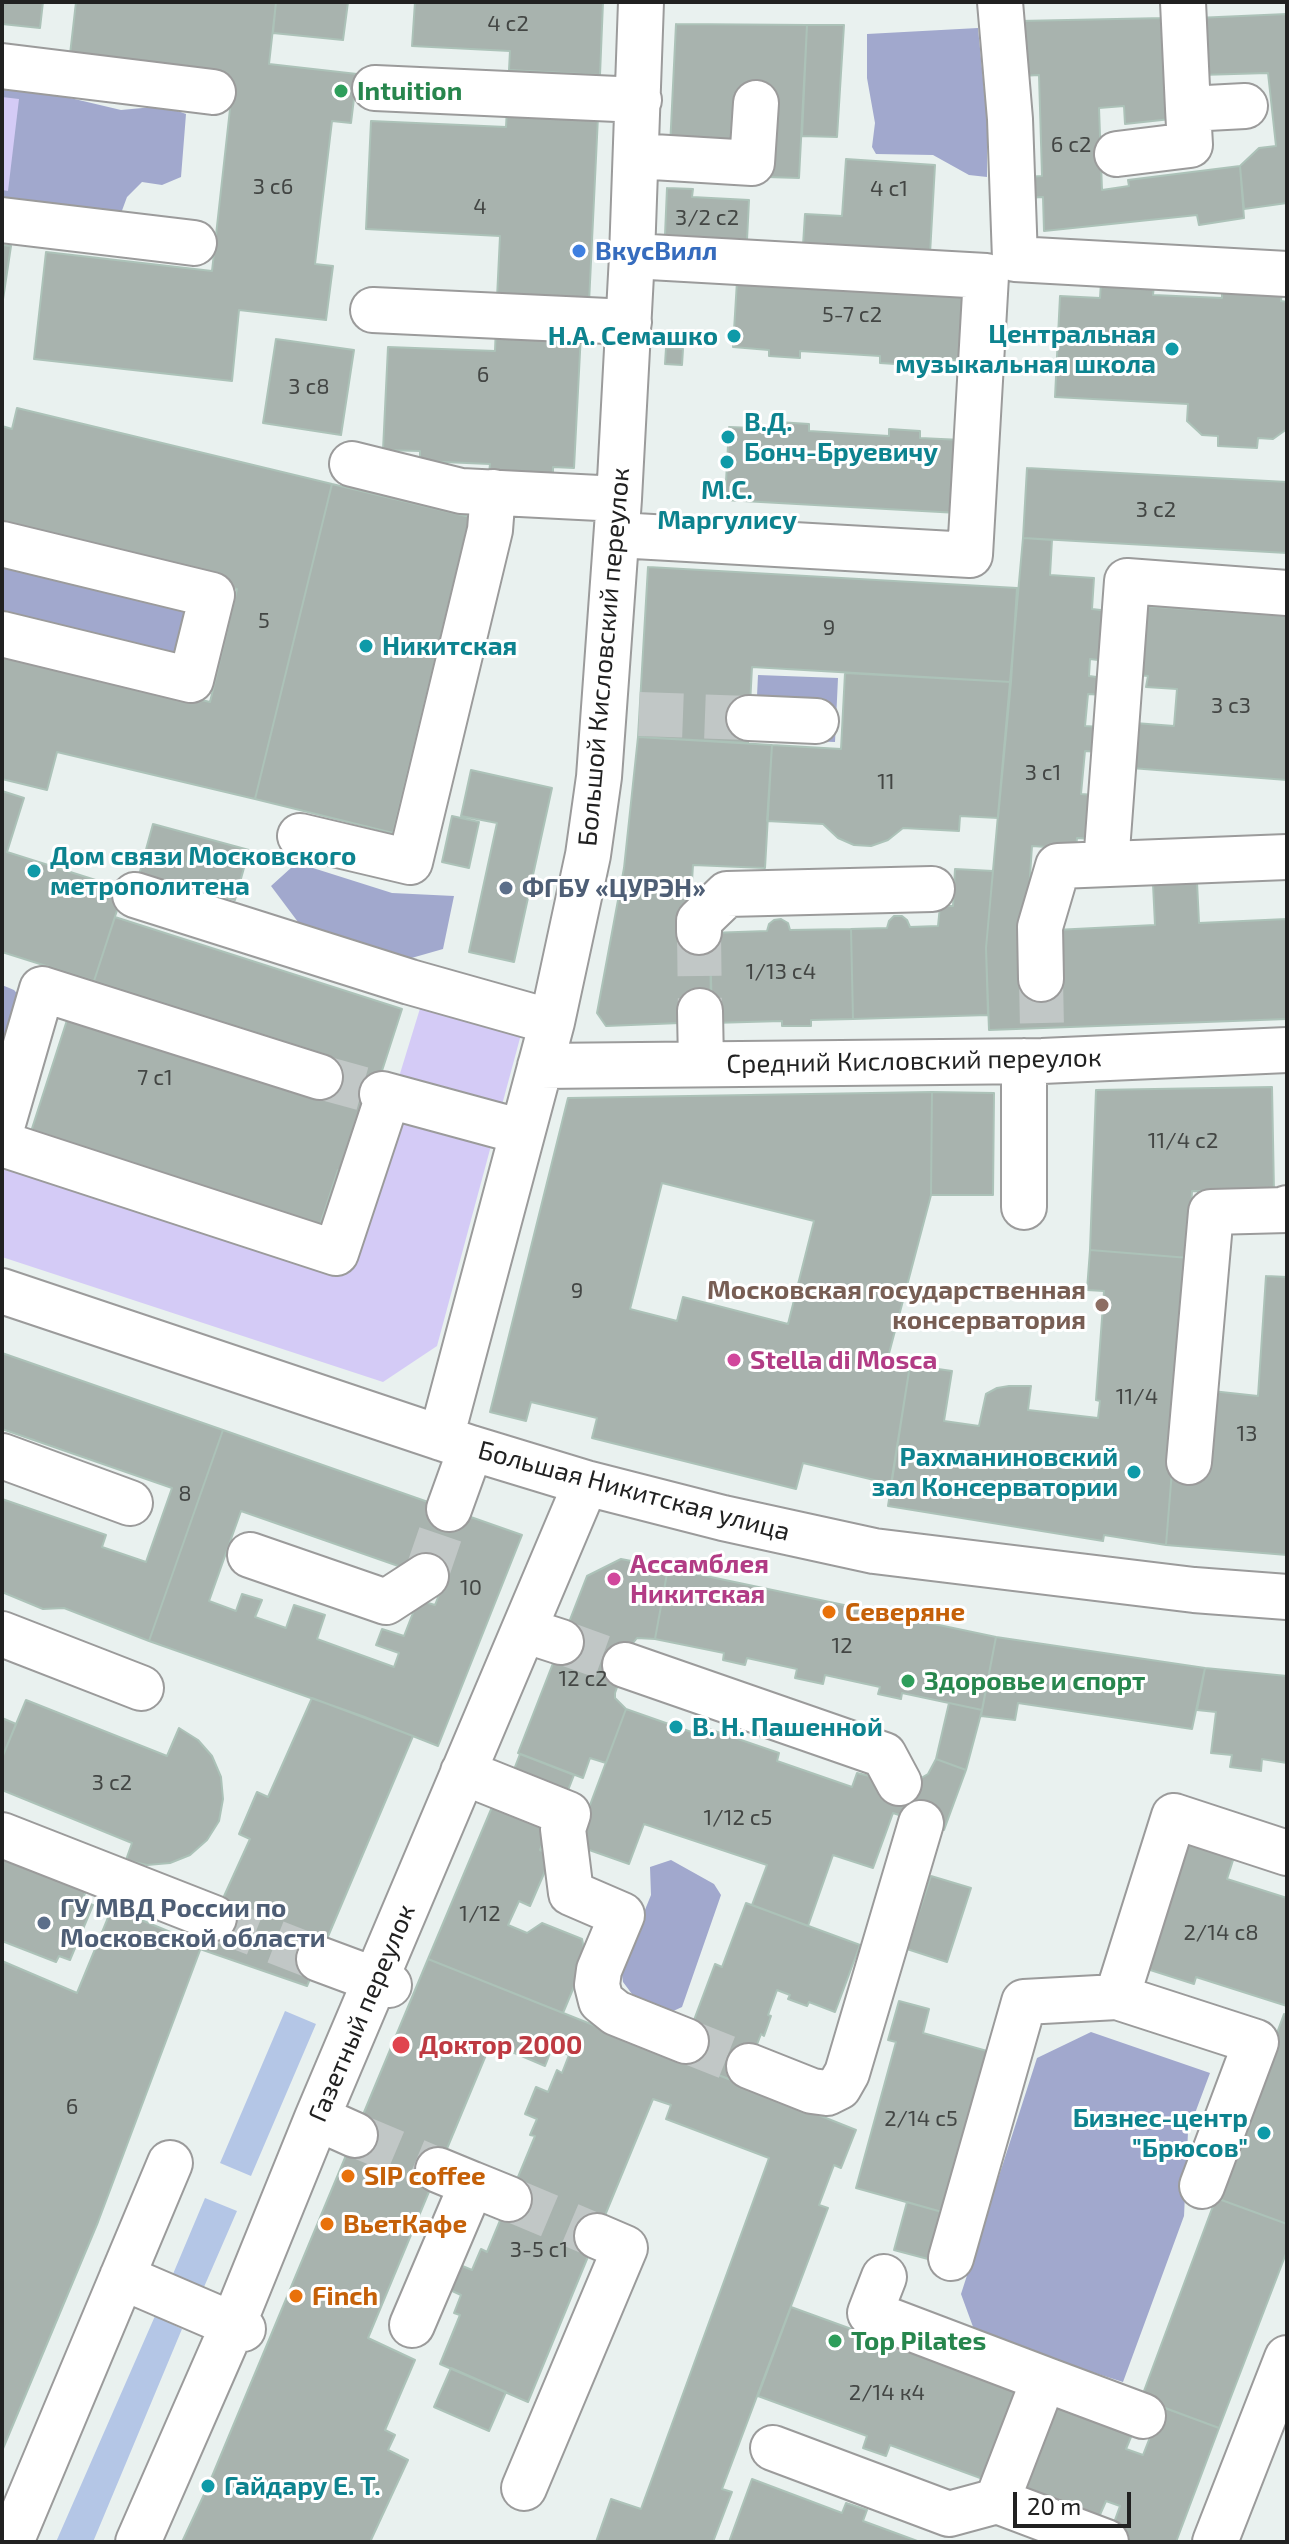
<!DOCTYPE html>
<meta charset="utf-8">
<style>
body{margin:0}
#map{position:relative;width:1289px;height:2544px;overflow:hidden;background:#e9f1ef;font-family:"Exo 2",sans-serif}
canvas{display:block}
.frame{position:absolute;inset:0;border:4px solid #212121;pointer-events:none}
.scale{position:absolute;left:1013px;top:2492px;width:118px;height:36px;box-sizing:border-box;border:4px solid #212121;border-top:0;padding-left:10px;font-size:24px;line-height:28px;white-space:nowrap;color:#212121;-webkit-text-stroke:6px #fff;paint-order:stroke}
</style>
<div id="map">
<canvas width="1289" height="2544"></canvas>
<div class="frame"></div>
<div class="scale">20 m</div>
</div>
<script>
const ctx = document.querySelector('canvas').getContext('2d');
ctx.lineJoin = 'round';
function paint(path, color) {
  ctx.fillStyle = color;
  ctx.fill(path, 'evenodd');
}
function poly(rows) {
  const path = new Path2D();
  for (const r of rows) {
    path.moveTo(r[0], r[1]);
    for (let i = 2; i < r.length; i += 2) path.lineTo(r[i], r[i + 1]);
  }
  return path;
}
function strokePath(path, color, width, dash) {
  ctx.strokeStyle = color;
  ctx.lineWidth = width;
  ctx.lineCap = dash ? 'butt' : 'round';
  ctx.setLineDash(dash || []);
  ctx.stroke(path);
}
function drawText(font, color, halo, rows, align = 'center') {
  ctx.font = font + ' "Exo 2",sans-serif';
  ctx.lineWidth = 6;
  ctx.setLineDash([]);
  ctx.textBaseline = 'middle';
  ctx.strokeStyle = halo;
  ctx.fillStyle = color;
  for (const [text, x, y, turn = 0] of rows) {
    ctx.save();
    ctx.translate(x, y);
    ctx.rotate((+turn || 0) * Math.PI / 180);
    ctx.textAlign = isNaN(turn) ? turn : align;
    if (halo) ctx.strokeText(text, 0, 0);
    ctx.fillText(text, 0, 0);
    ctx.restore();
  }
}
const grass = poly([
 [285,2011,316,2024,251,2176,220,2163],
 [205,2198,237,2211,204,2287,173,2274],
 [155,2316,182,2329,93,2542,56,2542]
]);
const forest = poly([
 [978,28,987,120,987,177,969,175,933,155,876,154,872,147,875,123,867,78,867,34],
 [2,88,66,97,121,110,164,106,186,114,181,177,162,185,142,182,127,197,120,216,2,206],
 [2,562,196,609,184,661,2,617],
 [758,675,838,678,835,742,755,739],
 [292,867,313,868,392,893,454,896,443,949,408,959,319,934,298,922,271,886],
 [2,985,14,990,25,1002,2,1067],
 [671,1860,714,1884,721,1895,682,2007,669,2013,632,1994,623,1982,621,1969,651,1895,650,1867],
 [1091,2032,1210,2073,1188,2132,1184,2216,1123,2382,976,2335,961,2294,1037,2058]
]);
const park = poly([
 [2,97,19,99,8,191,2,190],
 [422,1002,523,1027,437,1346,383,1382,2,1257,2,1149,343,1259]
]);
const building = poly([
 [2,2,43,2,40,28,2,24,2,2],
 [76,2,276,2,269,64,357,74,351,123,332,121,315,264,333,266,326,320,239,310,232,381,34,359,46,252,212,271,233,82,69,63,76,2],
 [276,2,348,2,343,40,273,33,276,2],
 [415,2,603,2,600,75,509,70,510,51,412,46,415,2],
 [1287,14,1287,203,1244,209,1240,166,1259,148,1276,146,1268,73,1200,75,1196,18,1287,14],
 [1165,18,1171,119,1125,124,1124,106,1099,108,1102,190,1129,186,1128,180,1240,166,1244,218,1199,225,1197,215,1044,231,1043,197,1026,198,1026,177,1042,176,1039,75,1021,76,1019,21,1165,18],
 [676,24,807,25,799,178,767,177,670,147,676,24],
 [807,25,844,25,837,137,802,136,807,25],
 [509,70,600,75,589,303,497,298,500,236,366,229,371,121,506,127,509,70],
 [846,159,935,165,930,254,803,245,805,214,842,216,846,159],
 [667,188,693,189,692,197,749,200,747,240,665,235,667,188],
 [2,245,11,246,2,306,2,245],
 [737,281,971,295,967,361,911,357,911,365,880,363,880,356,800,351,800,358,769,356,769,350,733,347,737,281],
 [1101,282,1154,285,1153,295,1222,298,1222,289,1282,293,1281,301,1287,302,1287,429,1273,439,1258,438,1257,448,1218,446,1218,436,1202,435,1187,421,1188,404,1055,397,1060,296,1100,298,1101,282],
 [497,298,581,333,574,468,553,467,553,476,489,473,490,464,420,461,420,451,383,450,388,347,495,351,497,298],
 [276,339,354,350,341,435,263,423,276,339],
 [666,348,683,349,682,365,665,364,666,348],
 [17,408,332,484,255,799,57,752,47,790,2,779,2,653,210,702,237,589,2,532,2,426,12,429,17,408],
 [778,422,809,424,809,431,889,436,889,429,920,431,920,438,962,440,958,513,725,500,729,427,778,429,778,422],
 [1027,468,1287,482,1287,553,1023,538,1027,468],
 [332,484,470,517,393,833,255,799,332,484],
 [1023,538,1052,540,1050,575,1094,578,1092,609,1109,611,1106,661,1090,659,1089,676,1104,678,1103,695,1088,694,1085,726,1100,727,1099,752,1085,751,1081,794,1095,795,1092,839,1077,838,1076,849,1032,846,1023,981,1055,930,1155,925,1153,884,1197,882,1199,923,1287,919,1287,1019,989,1030,986,948,1023,538],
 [648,567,1017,588,1011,682,752,667,748,743,638,737,648,567],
 [1142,606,1287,616,1287,780,1131,768,1135,723,1174,726,1177,689,1146,687,1148,676,1137,675,1142,606],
 [845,673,1011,682,998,818,960,816,959,831,903,828,888,840,871,846,854,845,838,838,823,824,767,821,772,745,841,749,845,673],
 [638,737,772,745,765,868,693,865,689,931,710,933,711,1011,680,1023,606,1026,597,1013,624,868,638,737],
 [471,770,552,788,514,962,469,952,497,823,461,816,471,770],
 [2,791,24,798,7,852,124,889,94,981,2,952,2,791],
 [452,816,479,822,469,868,442,862,452,816],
 [153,824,249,850,235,900,139,875,153,824],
 [955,869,993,871,986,948,988,1015,853,1019,851,929,887,928,889,921,894,916,902,916,907,920,910,927,938,926,940,906,953,906,955,869],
 [115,917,402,1009,380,1077,356,1176,338,1170,315,1240,27,1144,68,1017,314,1095,327,1055,94,981,115,917],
 [781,919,788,923,790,930,851,929,853,1019,811,1020,811,1026,782,1026,782,1021,712,1023,710,933,767,931,769,924,774,920,781,919],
 [1272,1087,1274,1192,1192,1191,1189,1258,1090,1250,1096,1090,1272,1087],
 [932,1092,931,1195,887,1361,910,1365,891,1484,803,1463,796,1489,592,1438,597,1418,531,1402,526,1421,490,1412,568,1098,932,1092],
 [662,1183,814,1221,788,1324,683,1297,677,1321,630,1309,662,1183],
 [932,1092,994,1093,993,1195,931,1195,932,1092],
 [1090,1250,1189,1258,1166,1545,1104,1535,1103,1541,888,1506,910,1365,952,1371,944,1421,979,1426,986,1394,997,1388,1009,1386,1031,1386,1028,1410,1098,1418,1100,1401,1096,1400,1104,1291,1087,1290,1090,1250],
 [1266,1276,1287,1277,1287,1555,1166,1545,1172,1471,1212,1391,1258,1396,1266,1276],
 [2,1353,223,1430,149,1641,64,1608,43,1609,2,1592,2,1499,106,1535,102,1547,146,1562,172,1488,2,1429,2,1353],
 [223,1430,522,1535,438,1746,362,1716,149,1641,223,1430],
 [241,1511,444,1582,435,1605,418,1600,404,1636,382,1629,376,1645,399,1653,394,1667,317,1639,325,1615,294,1605,286,1628,255,1617,262,1600,242,1594,236,1611,209,1601,241,1511],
 [621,1559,668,1568,655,1639,637,1638,633,1643,615,1693,615,1698,626,1709,606,1763,590,1758,583,1778,518,1753,587,1576,621,1559],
 [668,1568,996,1637,982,1710,902,1693,901,1699,878,1694,880,1687,825,1675,823,1684,795,1678,797,1669,747,1658,745,1665,723,1660,724,1653,655,1639,668,1568],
 [996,1637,1205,1668,1192,1729,1018,1703,1015,1720,981,1716,996,1637],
 [1205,1668,1287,1676,1287,1763,1262,1759,1261,1771,1230,1767,1232,1755,1211,1753,1216,1712,1197,1710,1205,1668],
 [312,1698,413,1736,307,1986,200,1949,250,1839,239,1834,257,1792,268,1797,312,1698],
 [26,1700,167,1756,179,1728,198,1740,212,1756,221,1777,223,1799,219,1821,207,1840,190,1855,170,1863,147,1865,126,1860,132,1843,2,1790,2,1758,26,1700],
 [949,1703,982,1710,966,1770,936,1759,949,1703],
 [626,1709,700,1735,703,1727,779,1753,777,1761,852,1787,857,1773,899,1783,916,1781,928,1774,936,1759,966,1770,944,1830,893,1813,873,1868,833,1855,808,1926,752,1905,767,1865,644,1824,629,1864,575,1845,626,1709],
 [2,1718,16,1724,2,1758,2,1718],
 [520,1754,574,1775,567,1793,513,1772,520,1754],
 [495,1800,551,1823,540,1850,552,1855,530,1906,519,1901,508,1925,527,1933,542,1923,582,1939,586,1958,563,2013,428,1959,495,1800],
 [1185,1838,1235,1854,1227,1879,1287,1898,1287,2006,1196,1977,1194,1984,1144,1968,1185,1838],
 [2,1858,86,1891,82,1901,93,1905,70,1960,59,1956,56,1962,2,1941,2,1858],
 [931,1876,971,1888,947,1962,907,1949,931,1876],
 [746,1903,860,1945,835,2012,809,2002,807,2006,788,1999,790,1995,777,1990,768,2015,771,2016,764,2036,761,2034,742,2084,679,2060,715,1964,722,1967,746,1903],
 [112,1908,202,1945,98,2222,2,2451,2,1961,77,1993,112,1908],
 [428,1959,856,2130,841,2168,834,2165,819,2205,828,2208,722,2489,732,2492,713,2542,596,2542,611,2499,641,2509,769,2158,666,2119,671,2105,653,2099,528,2402,440,2364,460,2315,454,2313,461,2295,450,2290,460,2265,472,2270,481,2249,487,2252,535,2136,530,2135,537,2119,525,2114,536,2087,548,2092,557,2070,562,2073,569,2055,552,2048,545,2066,491,2043,368,2338,415,2360,385,2430,395,2435,388,2450,408,2460,370,2542,182,2542,208,2486,428,1959],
 [899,2001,929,2009,923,2033,987,2051,942,2212,856,2188,896,2042,888,2040,899,2001],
 [1284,2014,1287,2015,1287,2224,1216,2198,1284,2014],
 [1216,2198,1287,2224,1287,2251,1219,2428,1141,2399,1216,2198],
 [907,2202,942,2212,928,2259,894,2250,907,2202],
 [791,2307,1016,2389,1006,2417,1014,2421,983,2479,890,2445,886,2456,863,2448,867,2436,758,2396,791,2307],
 [451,2368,506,2392,489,2431,434,2407,451,2368],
 [1052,2401,1133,2432,1126,2449,1143,2455,1162,2407,1219,2428,1176,2542,1107,2542,1120,2506,1106,2501,1099,2517,1020,2487,1052,2401],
 [752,2479,842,2513,846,2503,867,2510,863,2521,920,2542,729,2542,752,2479]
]);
const minorTunnel = poly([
 [639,714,749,718],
 [699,932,700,1011],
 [1041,979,1042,1028],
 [320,1077,382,1094],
 [426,1576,449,1509],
 [561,1642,625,1665],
 [214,1918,319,1959],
 [686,2041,749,2066],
 [355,2135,438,2170],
 [509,2199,597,2236]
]);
const minor = poly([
 [1000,2,1010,119,1015,259,1287,274],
 [1183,2,1188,109,1245,106],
 [2,66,213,92],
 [375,88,639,100],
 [1117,154,1190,145,1188,109],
 [636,156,752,163,756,103],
 [2,220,194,243],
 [373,310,629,322],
 [352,464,461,491,619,499],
 [617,535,970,555,986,276,632,256],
 [2,544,212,595,191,680,2,634],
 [749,718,816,721],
 [300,836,410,862,490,530,493,492],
 [1106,864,1127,581,1287,593],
 [135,895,410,982,552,1022],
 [699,932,699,921,727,894,932,889],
 [1041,979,1040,927,1058,866,1287,857],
 [700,1011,701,1064],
 [540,1066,1042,1061,1287,1050],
 [382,1094,522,1132],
 [2,1127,42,989,320,1077],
 [2,1144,336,1253,388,1096],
 [1024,1207,1024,1061],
 [2,1291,471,1448,586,1483,723,1518,874,1551,1194,1590,1287,1597],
 [441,1438,552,1022,588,855,599,777,619,499,632,256,641,2],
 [2,1456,130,1503],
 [1189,1462,1211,1212,1287,1210,1287,1208],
 [449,1509,471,1448],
 [250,1555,386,1602,426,1576],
 [524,1630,561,1642],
 [2,1634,141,1688],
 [625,1665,884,1755,899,1783],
 [463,1772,568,1814,563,1829,571,1893,622,1915,599,1970,597,1985,601,2001,616,2013,686,2041],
 [2,1835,214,1918],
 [319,1959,389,1985],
 [749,2066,812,2091,827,2093,839,2087,847,2073,921,1823],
 [317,2118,355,2135],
 [472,2184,509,2199],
 [1202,2186,1256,2042,1117,1997,1174,1816,1287,1853],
 [951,2258,1024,2002,1117,1997],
 [122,2277,243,2329],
 [884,2277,870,2313,1044,2379],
 [412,2325,472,2184,438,2170],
 [773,2448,949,2514,997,2501],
 [524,2488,625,2248,597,2236],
 [11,2542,170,2163],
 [138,2542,233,2325,317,2118,586,1483],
 [1106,2542,997,2501,1044,2379,1143,2416],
 [1215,2542,1287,2358]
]);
const markers = [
 [341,91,8,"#2e9e5b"],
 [579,251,8,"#3f7fe0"],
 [734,336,8,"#0f9aa8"],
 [1172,349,8,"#0f9aa8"],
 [728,437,8,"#0f9aa8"],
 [727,462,8,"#0f9aa8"],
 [366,646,8,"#0f9aa8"],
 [34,871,8,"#0f9aa8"],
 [506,888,8,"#5c6f8a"],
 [1102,1305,8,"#8d6e63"],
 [734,1360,8,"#d1479c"],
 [1134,1472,8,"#0f9aa8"],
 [614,1579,8,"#d1479c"],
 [829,1612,8,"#e8710a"],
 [908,1681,8,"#2e9e5b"],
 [676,1727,8,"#0f9aa8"],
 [44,1923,8,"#5c6f8a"],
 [401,2045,10,"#e0444e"],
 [1264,2133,8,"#0f9aa8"],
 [348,2176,8,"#e8710a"],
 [327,2224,8,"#e8710a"],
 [296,2296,8,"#e8710a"],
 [835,2341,8,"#2e9e5b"],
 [208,2486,8,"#0f9aa8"]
];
const numberNames = [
 ["4 с2",508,24],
 ["6 с2",1071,145],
 ["3 с6",273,187],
 ["4 с1",889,189],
 ["4",480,207],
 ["3/2 с2",707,218],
 ["5-7 с2",852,315],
 ["6",483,375],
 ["3 с8",309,387],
 ["3 с2",1156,510],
 ["5",264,621],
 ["9",829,628],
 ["3 с3",1231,706],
 ["3 с1",1043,773],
 ["11",886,782],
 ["1/13 с4",781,972],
 ["7 с1",155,1078],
 ["11/4 с2",1183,1141],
 ["9",577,1291],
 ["11/4",1137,1397],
 ["13",1247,1434],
 ["8",185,1494],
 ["10",471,1588],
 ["12",842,1646],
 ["12 с2",583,1679],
 ["3 с2",112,1783],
 ["1/12 с5",738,1818],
 ["1/12",480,1914],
 ["2/14 с8",1221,1933],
 ["6",72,2107],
 ["2/14 с5",921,2119],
 ["3-5 с1",539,2250],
 ["2/14 к4",887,2393]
];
const leisureNames = [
 ["Intuition",357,91],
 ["Здоровье и спорт",924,1681],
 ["Top Pilates",851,2341]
];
const shopNames = [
 ["ВкусВилл",595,251]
];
const cultureNames = [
 ["Центральная",1156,334,"right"],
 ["музыкальная школа",1156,364,"right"],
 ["Н.А. Семашко",718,336,"right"],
 ["В.Д.",744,422],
 ["Бонч-Бруевичу",744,452],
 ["М.С.",727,490,"center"],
 ["Маргулису",727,520,"center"],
 ["Никитская",382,646],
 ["Дом связи Московского",50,856],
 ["метрополитена",50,886],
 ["Рахманиновский",1118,1457,"right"],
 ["зал Консерватории",1118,1487,"right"],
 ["В. Н. Пашенной",692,1727],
 ["Бизнес-центр",1248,2118,"right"],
 ["\"Брюсов\"",1248,2148,"right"],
 ["Гайдару Е. Т.",224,2486]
];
const streetNames = [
 ["Большой Кисловский переулок",604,657,-85],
 ["Средний Кисловский переулок",914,1061,-1],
 ["Большая Никитская улица",634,1491,15],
 ["Газетный переулок",362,2013,-67]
];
const serviceNames = [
 ["ФГБУ «ЦУРЭН»",522,888],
 ["ГУ МВД России по",60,1908],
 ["Московской области",60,1938]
];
const educationNames = [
 ["Московская государственная",1086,1290],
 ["консерватория",1086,1320]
];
const hotelNames = [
 ["Stella di Mosca",750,1360],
 ["Ассамблея",630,1564],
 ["Никитская",630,1594]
];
const foodNames = [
 ["Северяне",845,1612],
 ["SIP coffee",364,2176],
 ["ВьетКафе",343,2224],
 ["Finch",312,2296]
];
const healthNames = [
 ["Доктор 2000",419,2045]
];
paint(grass, '#b4c6e6');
paint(forest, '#a1a8cd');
paint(park, '#d4cbf6');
paint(building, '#a8b3ae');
strokePath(building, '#acc2b8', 2);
strokePath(minorTunnel, '#c1c7c6', 44, [44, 22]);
strokePath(minor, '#9b9b9b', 48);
strokePath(minor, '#fff', 44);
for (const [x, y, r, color] of markers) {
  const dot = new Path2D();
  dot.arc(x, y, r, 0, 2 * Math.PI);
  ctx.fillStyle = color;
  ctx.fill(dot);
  strokePath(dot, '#fff', 3);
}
drawText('22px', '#434644', null, numberNames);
drawText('bold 26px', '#27864d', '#fff', leisureNames, 'left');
drawText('bold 26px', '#366cbe', '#fff', shopNames, 'left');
drawText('bold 26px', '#0d838f', '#fff', cultureNames, 'left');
drawText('26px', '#212121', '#fff', streetNames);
drawText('bold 26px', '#4e5e75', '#fff', serviceNames, 'left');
drawText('bold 26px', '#785e54', '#fff', educationNames, 'right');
drawText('bold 26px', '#b23c85', '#fff', hotelNames, 'left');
drawText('bold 26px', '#c56008', '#fff', foodNames, 'left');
drawText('bold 26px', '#be3a42', '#fff', healthNames, 'left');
</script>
